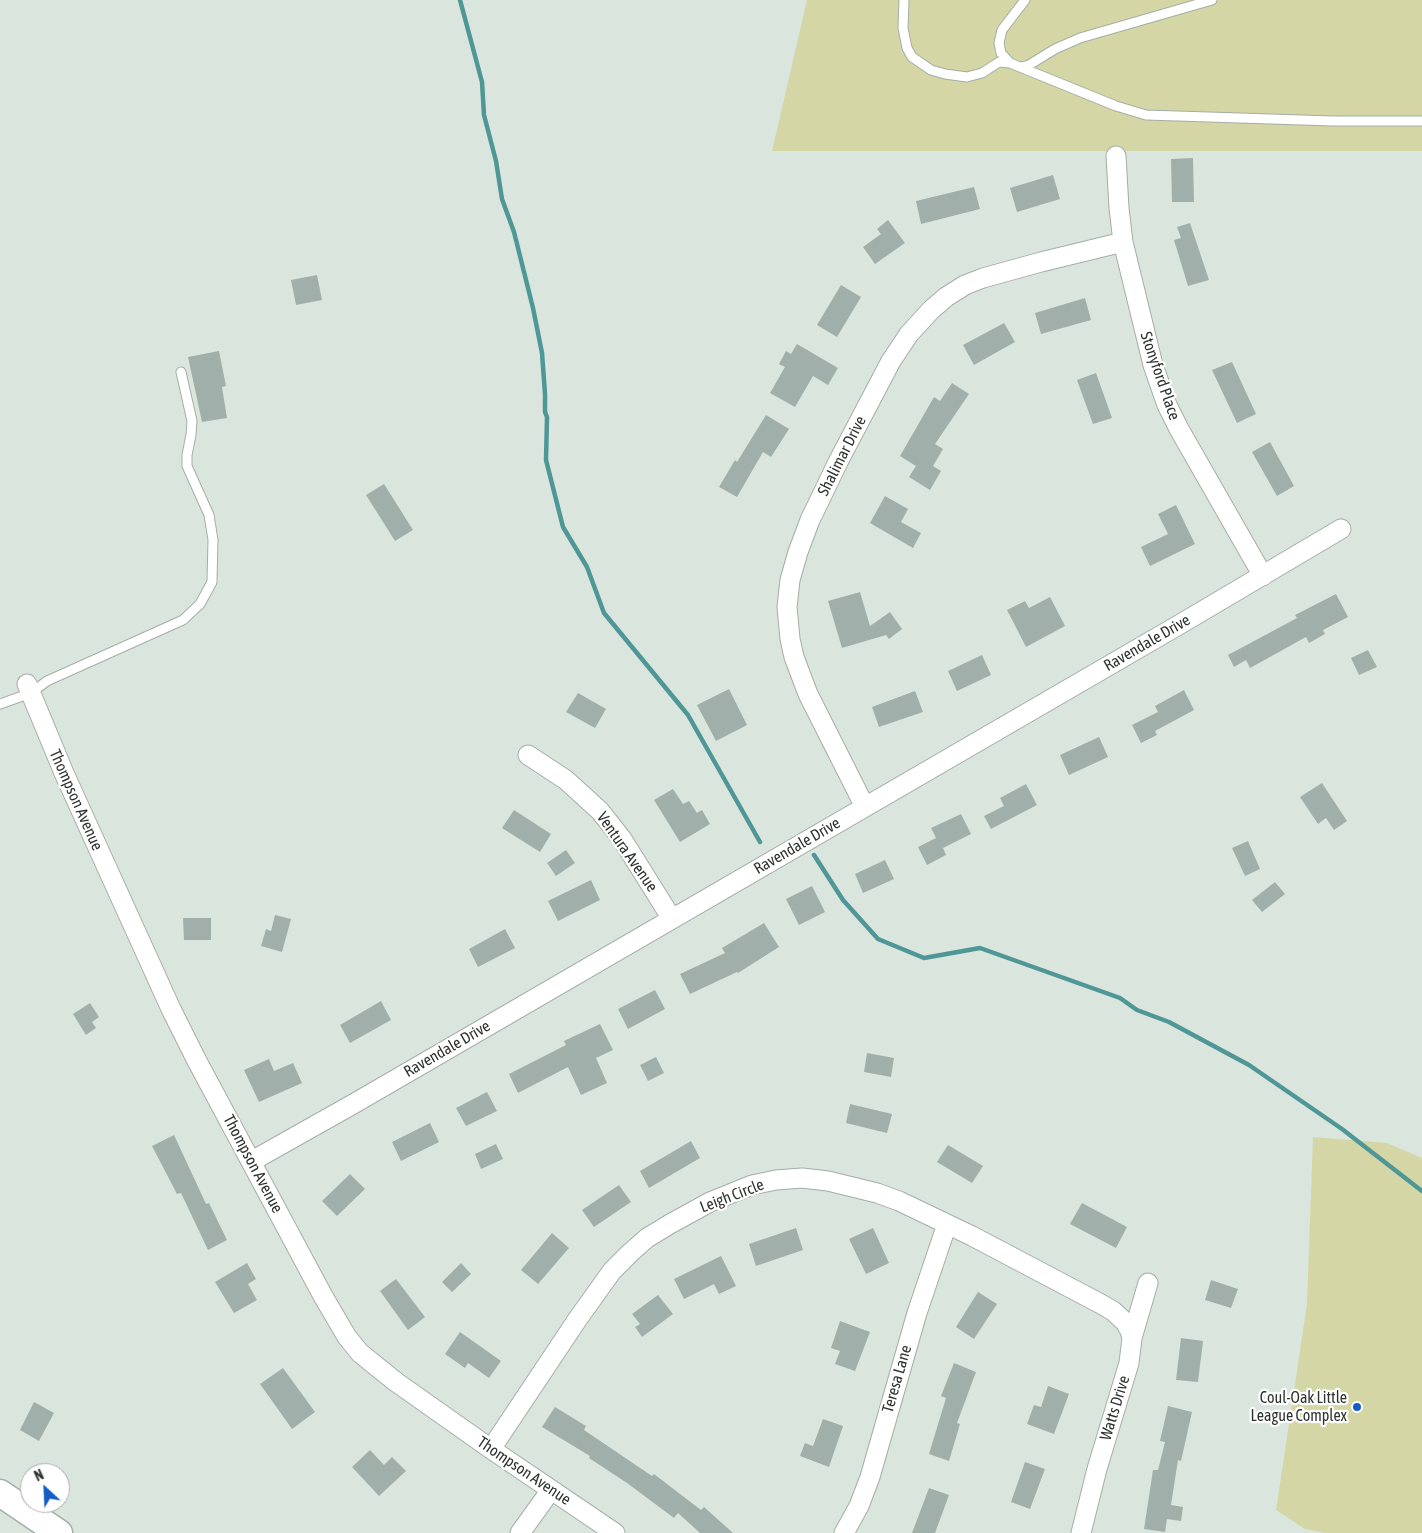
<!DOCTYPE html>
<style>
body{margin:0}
#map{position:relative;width:1422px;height:1533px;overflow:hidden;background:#dae6dd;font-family:"Asap Condensed",sans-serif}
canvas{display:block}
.north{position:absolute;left:20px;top:1463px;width:50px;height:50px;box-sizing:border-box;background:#fff;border:1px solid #abadac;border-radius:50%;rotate:335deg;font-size:14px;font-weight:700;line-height:20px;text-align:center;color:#2e332f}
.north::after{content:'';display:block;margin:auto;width:18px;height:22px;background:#125cc6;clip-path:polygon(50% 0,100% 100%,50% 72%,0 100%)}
</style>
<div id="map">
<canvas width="1422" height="1533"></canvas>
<div class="north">N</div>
</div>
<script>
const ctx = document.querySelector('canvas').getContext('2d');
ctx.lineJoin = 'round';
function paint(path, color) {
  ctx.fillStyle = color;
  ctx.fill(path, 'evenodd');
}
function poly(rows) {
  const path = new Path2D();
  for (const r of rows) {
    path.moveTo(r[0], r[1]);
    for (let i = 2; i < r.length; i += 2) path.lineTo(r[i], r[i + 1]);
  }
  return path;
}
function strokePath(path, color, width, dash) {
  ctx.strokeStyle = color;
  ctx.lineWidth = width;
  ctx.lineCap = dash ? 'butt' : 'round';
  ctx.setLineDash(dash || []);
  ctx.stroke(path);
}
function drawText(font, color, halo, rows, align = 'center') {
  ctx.font = font + ' "Asap Condensed",sans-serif';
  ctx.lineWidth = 4.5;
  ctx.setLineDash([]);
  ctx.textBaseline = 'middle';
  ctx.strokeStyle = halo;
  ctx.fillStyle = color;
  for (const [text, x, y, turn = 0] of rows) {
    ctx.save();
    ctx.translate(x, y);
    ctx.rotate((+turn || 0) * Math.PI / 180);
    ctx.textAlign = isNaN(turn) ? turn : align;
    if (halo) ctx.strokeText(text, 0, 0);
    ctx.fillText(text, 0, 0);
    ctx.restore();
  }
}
const green = poly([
 [807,0,1422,0,1422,151,772,151],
 [1313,1137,1387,1143,1422,1158,1422,1533,1325,1533,1305,1529,1276,1510,1307,1304]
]);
const stream = poly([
 [460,0,482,82,484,115,496,161,502,199,514,232,533,308,542,353,545,394,545,412,547,417,546,460,563,527,587,567,604,613,688,715,760,842],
 [814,855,843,900,878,939,924,958,980,948,1120,998,1137,1010,1169,1022,1249,1065,1342,1129,1422,1191]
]);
const building = poly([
 [1193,158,1194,202,1172,202,1171,159],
 [1053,175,1060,199,1017,212,1010,188],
 [974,187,980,209,921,224,916,201],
 [888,220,905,243,875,264,863,247,881,234,877,229],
 [1190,223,1209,280,1188,286,1174,240,1181,238,1177,227],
 [317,275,322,300,296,305,291,280],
 [841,285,861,297,837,337,817,325],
 [1085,298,1091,320,1041,334,1035,313],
 [1004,323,1015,342,974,365,963,345],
 [797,344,838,368,828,385,813,376,795,407,770,393,785,367,779,364,786,351,791,354],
 [219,351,226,386,222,387,227,418,202,422,188,357],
 [1232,362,1256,414,1237,423,1212,370],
 [1096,373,1112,418,1093,424,1077,380],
 [952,383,969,394,935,444,943,449,933,466,941,471,930,490,909,477,916,466,900,456,934,397,940,401],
 [766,415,789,429,771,457,763,452,737,497,719,487,735,460,737,462],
 [1270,442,1294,486,1277,496,1252,452],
 [384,484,413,530,395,541,366,495],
 [885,496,908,509,901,522,921,533,913,548,870,523],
 [1176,505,1195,544,1150,566,1141,547,1168,534,1158,514],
 [860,592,870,626,890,612,902,629,889,639,886,635,842,648,828,601],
 [1336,594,1348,617,1323,630,1325,634,1309,643,1306,637,1250,668,1246,660,1234,667,1228,655,1297,618,1295,615],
 [1050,597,1065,626,1026,647,1007,610,1025,601,1029,608],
 [1368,650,1377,667,1359,675,1351,658],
 [982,655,991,675,957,691,948,671],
 [729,689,747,725,716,741,697,705],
 [1184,690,1194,710,1155,731,1157,735,1141,743,1132,725,1158,712,1155,706],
 [915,691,923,712,879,727,872,707],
 [578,693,606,709,595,728,566,712],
 [1099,737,1108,757,1069,775,1060,755],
 [1322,783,1347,821,1334,830,1326,818,1318,824,1300,797],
 [1026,784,1037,805,991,829,984,816,1004,806,1000,798],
 [673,789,683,804,689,801,697,813,702,810,710,824,680,842,654,800],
 [514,810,551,834,540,852,502,828],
 [961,814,971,834,943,848,946,855,927,865,918,847,936,838,931,828],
 [1248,841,1260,869,1245,876,1232,848],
 [566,850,575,863,556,876,547,863],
 [885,860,894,879,863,893,855,874],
 [591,880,600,900,558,921,548,901],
 [1275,882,1285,894,1262,912,1252,900],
 [812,886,825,912,799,925,786,899],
 [275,915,291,919,282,952,261,946,266,929,271,931],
 [183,918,211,918,211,940,184,940],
 [764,923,779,947,738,973,737,972,690,994,680,974,725,953,722,948],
 [505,929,515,948,478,967,469,949],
 [655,990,665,1009,628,1029,618,1009],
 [381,1001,391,1020,350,1043,340,1025],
 [90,1003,99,1017,92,1022,96,1028,86,1035,73,1014],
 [600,1024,613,1050,596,1058,607,1083,581,1095,568,1067,518,1093,509,1074,566,1045,564,1041],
 [867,1053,894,1058,891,1077,864,1072],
 [656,1057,664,1073,648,1081,640,1065],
 [269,1059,274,1071,293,1063,302,1083,259,1102,244,1070],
 [487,1092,497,1111,466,1126,456,1108],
 [850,1104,892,1114,887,1133,846,1123],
 [430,1123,439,1142,401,1161,392,1142],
 [174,1135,206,1204,209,1203,227,1240,208,1250,181,1193,177,1194,152,1146],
 [691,1141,700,1158,649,1188,640,1171],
 [496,1144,503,1159,481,1169,475,1154],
 [948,1145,983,1166,972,1183,937,1162],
 [350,1174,365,1189,337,1216,322,1201],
 [619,1185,631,1202,594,1227,582,1210],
 [1082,1203,1127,1227,1116,1248,1070,1224],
 [796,1228,803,1250,756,1266,749,1244],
 [873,1228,889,1263,866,1274,849,1239],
 [552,1233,569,1248,538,1284,521,1270],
 [721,1256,736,1286,719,1294,714,1284,684,1299,674,1279],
 [247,1263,256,1279,248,1284,257,1300,234,1313,215,1282],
 [461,1263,471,1274,452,1292,442,1282],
 [396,1279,425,1317,408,1330,380,1291],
 [1211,1280,1238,1289,1231,1308,1205,1300],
 [978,1292,997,1304,974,1339,956,1327],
 [658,1295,673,1314,642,1337,635,1327,640,1324,632,1314],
 [840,1321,870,1332,855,1371,835,1364,840,1351,831,1348],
 [460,1332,501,1361,489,1378,468,1363,465,1368,445,1354],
 [1181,1338,1203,1341,1198,1382,1176,1380],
 [954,1363,976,1372,957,1423,960,1424,949,1461,929,1454,946,1398,941,1396],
 [283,1368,315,1412,292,1429,260,1384],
 [1048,1386,1069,1394,1054,1434,1027,1424,1034,1405,1041,1407],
 [34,1402,54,1413,39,1441,20,1430],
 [1168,1406,1192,1412,1181,1461,1178,1460,1171,1505,1183,1507,1181,1521,1167,1519,1165,1532,1144,1529,1153,1470,1158,1470,1165,1442,1160,1441],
 [555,1407,586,1426,584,1430,652,1476,654,1474,701,1510,704,1507,733,1533,700,1533,678,1513,674,1518,627,1483,589,1458,590,1456,542,1427],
 [823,1419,843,1426,829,1467,800,1456,805,1443,813,1446],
 [370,1450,384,1465,392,1457,406,1471,379,1496,352,1467],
 [1025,1462,1045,1469,1030,1509,1011,1502],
 [929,1488,949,1495,935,1533,912,1533]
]);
const service = poly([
 [904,0,903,28,907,48,912,57,931,70,945,74,967,77,982,73,999,62,1010,63],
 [1025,0,1002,30,999,43,1001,53,1010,63,1116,106,1146,115,1333,121,1422,121],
 [1021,67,1029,65,1055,49,1080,38,1212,0],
 [0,704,31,693,47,681,183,620,200,604,212,582,213,540,209,515,187,466,187,455,191,435,192,421,181,372]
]);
const minor = poly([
 [1116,156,1119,208,1123,242,1153,365,1167,405,1179,429,1263,576],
 [27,684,64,773,171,1009,197,1061,323,1296,347,1337,360,1353,396,1382,491,1449,615,1533],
 [528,755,566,780,600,811,622,839,672,919],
 [865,807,808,694,794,657,790,639,787,607,790,580,798,552,810,520,839,460,891,361,909,334,931,310,946,297,965,285,983,278,1041,262,1123,242],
 [252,1161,355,1103,1177,626,1341,529],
 [491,1449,577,1320,612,1271,630,1253,647,1238,670,1224,710,1202,752,1185,776,1180,802,1178,828,1181,877,1193,899,1201,972,1236,1101,1304,1113,1311,1125,1322,1130,1331,1132,1338],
 [520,1533,551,1490],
 [844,1533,859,1506,870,1477,917,1313,947,1224],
 [1081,1533,1097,1469,1129,1363,1132,1338,1148,1283]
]);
const secondary = poly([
 [0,1493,59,1533]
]);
const markers = [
 [1357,1407,5,"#125cc6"]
];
const streetNames = [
 ["Stonyford Place",1160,376,71],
 ["Shalimar Drive",842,456,-63],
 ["Ravendale Drive",1147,643,-30],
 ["Thompson Avenue",76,800,66],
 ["Ravendale Drive",797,846,-30],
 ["Ventura Avenue",627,852,55],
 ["Ravendale Drive",447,1049,-30],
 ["Thompson Avenue",253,1164,62],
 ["Leigh Circle",732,1196,-21],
 ["Teresa Lane",897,1379,-74],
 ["Watts Drive",1115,1408,-73],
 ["Thompson Avenue",524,1471,34]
];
const poiNames = [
 ["Coul-Oak Little",1347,1398],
 ["League Complex",1347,1416]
];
paint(green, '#d5d6a5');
strokePath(stream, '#4e9796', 4.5);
paint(building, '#a1afaa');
strokePath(service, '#a3aea5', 11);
strokePath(minor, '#a3aea5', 21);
strokePath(secondary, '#a3aea5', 29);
strokePath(service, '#fff', 9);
strokePath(minor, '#fff', 19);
strokePath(secondary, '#fff', 26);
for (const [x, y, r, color] of markers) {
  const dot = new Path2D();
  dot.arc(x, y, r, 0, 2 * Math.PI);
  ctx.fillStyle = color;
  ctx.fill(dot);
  strokePath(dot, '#fff', 2);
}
drawText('16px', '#2e332f', '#fff', streetNames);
drawText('16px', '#2e332f', '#fff', poiNames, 'right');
</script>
